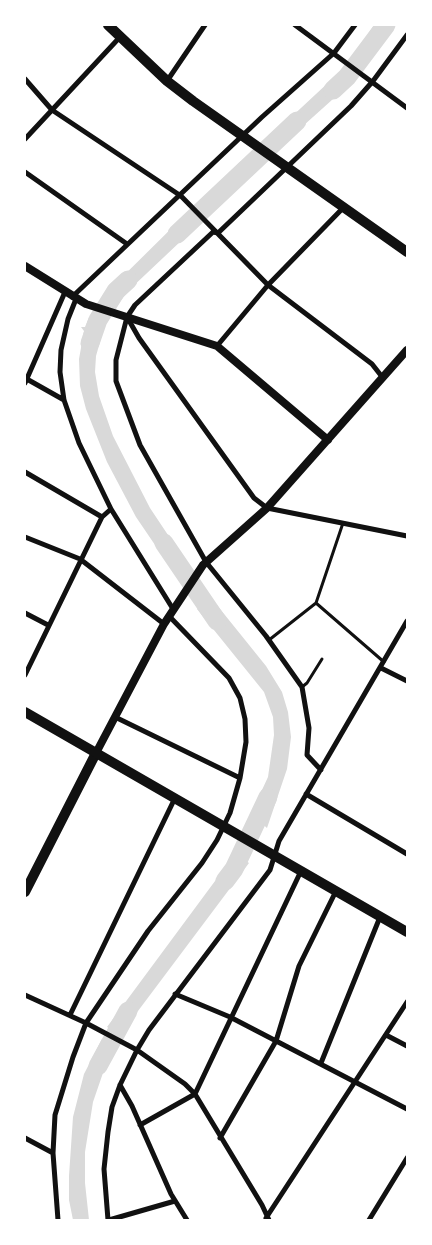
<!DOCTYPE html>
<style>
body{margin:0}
#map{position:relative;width:432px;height:1245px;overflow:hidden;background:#fff;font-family:"Noto Serif",serif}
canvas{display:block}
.frame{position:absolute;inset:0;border:26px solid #fff;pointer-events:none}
</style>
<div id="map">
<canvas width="432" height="1245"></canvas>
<div class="frame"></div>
</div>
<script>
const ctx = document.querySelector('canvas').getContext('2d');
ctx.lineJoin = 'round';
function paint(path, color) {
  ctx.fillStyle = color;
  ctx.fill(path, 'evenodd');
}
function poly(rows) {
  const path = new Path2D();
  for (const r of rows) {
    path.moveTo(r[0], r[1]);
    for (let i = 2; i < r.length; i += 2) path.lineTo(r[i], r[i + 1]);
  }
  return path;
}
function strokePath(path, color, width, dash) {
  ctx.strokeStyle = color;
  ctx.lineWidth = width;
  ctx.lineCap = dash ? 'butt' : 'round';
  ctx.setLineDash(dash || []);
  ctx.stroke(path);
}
const water = poly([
 [374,25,393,25,376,47,363,69,351,60],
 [345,67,356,76,352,82,284,143,272,135],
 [241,161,256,172,206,216,197,205],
 [189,211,200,223,128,291,119,303,102,297],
 [89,317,106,321,96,356,95,372,99,396,113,436,150,508,182,556,172,570,136,517,107,462,86,409,80,386,79,359,84,331,81,327,85,327],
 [208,594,266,666,282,692,288,712,291,737,287,769,267,828,257,819,256,822,249,818,268,777,274,735,273,717,264,692,197,609],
 [235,854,240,861,243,859,249,863,132,1019,123,1036,107,1027],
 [102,1039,116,1046,104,1070,93,1102,85,1152,85,1183,89,1220,73,1220,69,1200,69,1176,73,1117,84,1074]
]);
const river = poly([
 [333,90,347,77,386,25],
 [177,234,297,121],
 [90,343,98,320,116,291,128,280],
 [164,543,217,621],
 [225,881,234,869,268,797],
 [98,1066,128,1011]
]);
const service = poly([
 [316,603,384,662],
 [269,640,316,603,343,523],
 [302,687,307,683,322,659]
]);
const minor = poly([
 [295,25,407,108],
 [25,79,52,110,181,196,268,285,372,364,383,378],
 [167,81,205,25],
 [25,139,120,37],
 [25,172,127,244],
 [72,297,262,117,334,53,355,25],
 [76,299,68,319,61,350,60,372,64,400,79,443,111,509,173,609],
 [127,317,139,338,254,498,267,508,407,536],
 [217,346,268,285,343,208],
 [25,378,64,400],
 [25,383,65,292],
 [25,472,102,517],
 [25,537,80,559,164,624],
 [25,613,48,625],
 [381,668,407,681],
 [25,675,102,517,111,509],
 [115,717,240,778],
 [321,770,307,755,309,728,302,687,266,636,206,562,140,445,116,381,116,360,127,317,135,305,213,232,218,233,351,106,373,81,407,35],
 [306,794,407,854],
 [175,994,230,1017,407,1109],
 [25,995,86,1023,137,1050,185,1084,195,1094,262,1205,269,1220],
 [70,1015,175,798],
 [386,1035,407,1046],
 [321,1063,380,917],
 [120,1085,132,1106,171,1194,187,1220],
 [140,1125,195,1094,301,871],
 [25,1138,53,1153],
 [220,1138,276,1041,299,966,336,891],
 [266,1218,407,1002],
 [58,1220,53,1153,55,1115,73,1057,86,1023,148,931,202,863,217,840,230,813,240,778,246,742,245,719,240,698,229,678,169,616],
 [108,1220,104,1169,108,1132,112,1107,120,1085,137,1050,149,1030,270,870,279,841,407,621],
 [109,1220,175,1201],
 [369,1220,407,1158]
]);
const tertiary = poly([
 [25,266,86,304,217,346,328,440],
 [96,753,164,624,203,565,267,508,407,350]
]);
const primary = poly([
 [108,25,167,81,193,101,407,252],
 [25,892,96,753]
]);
const trunk = poly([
 [25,712,407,932]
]);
paint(water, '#d9d9d9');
strokePath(river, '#d9d9d9', 19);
strokePath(service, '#111', 3);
strokePath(minor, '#111', 5);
strokePath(tertiary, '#111', 8);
strokePath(primary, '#111', 10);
strokePath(trunk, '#111', 10);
</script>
